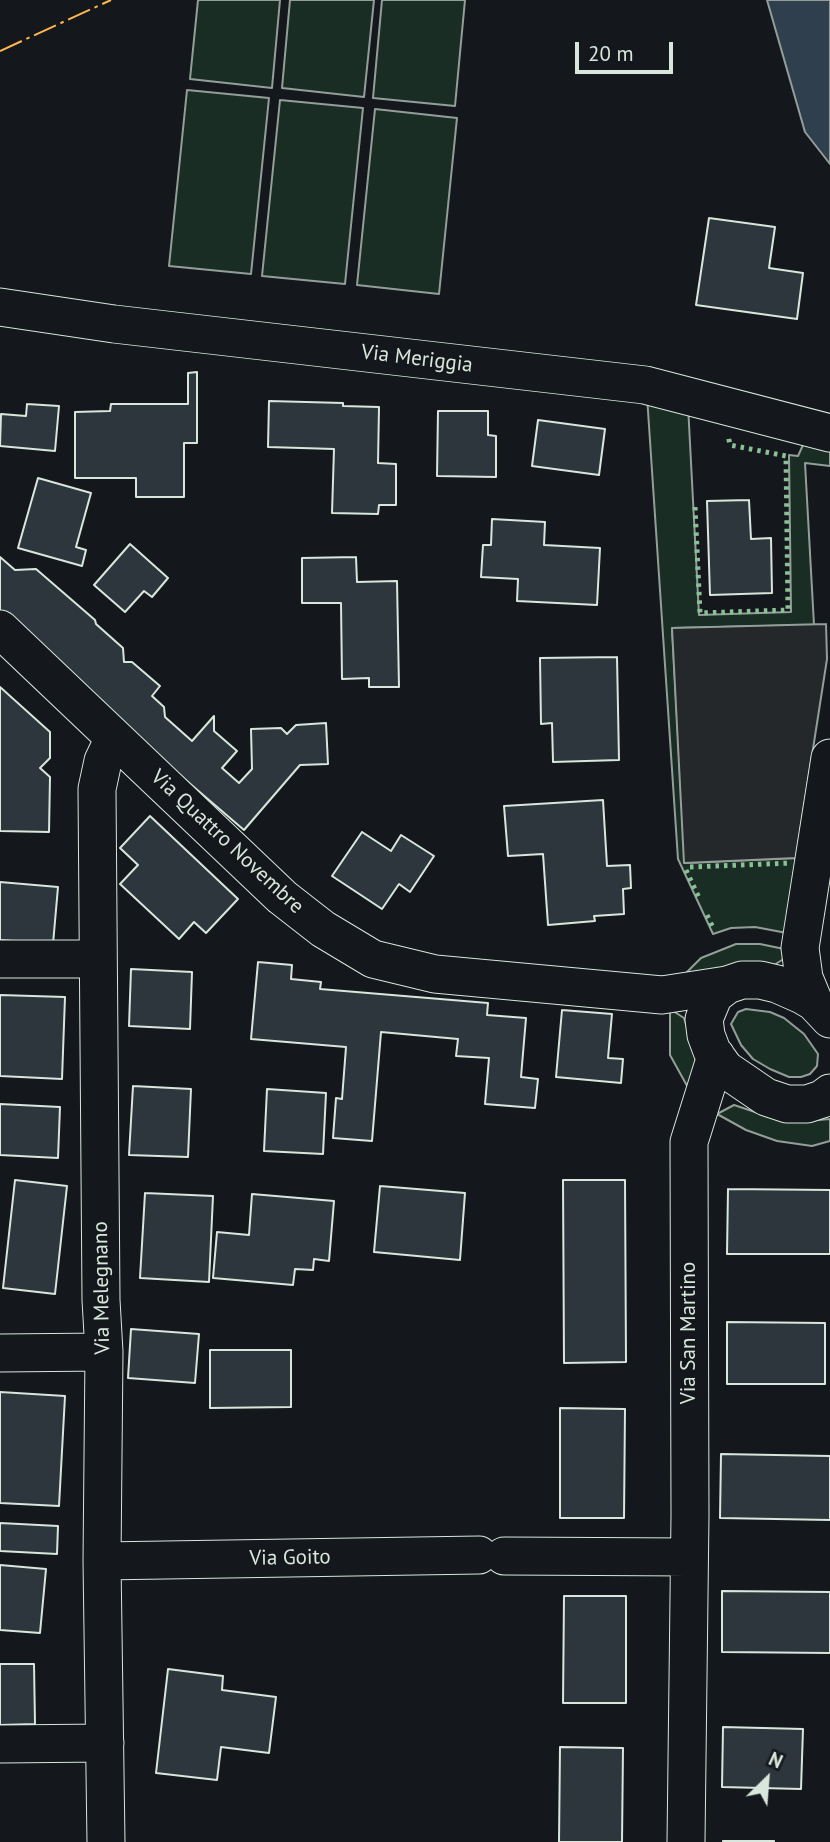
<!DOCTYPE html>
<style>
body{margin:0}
#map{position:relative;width:830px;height:1842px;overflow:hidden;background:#14181c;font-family:"PT Sans",sans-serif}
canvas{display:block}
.north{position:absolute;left:732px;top:1744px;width:70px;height:70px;-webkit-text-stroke:5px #14181c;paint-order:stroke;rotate:25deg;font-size:19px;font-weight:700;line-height:28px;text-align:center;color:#d8e6dc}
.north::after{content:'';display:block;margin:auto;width:24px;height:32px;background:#d8e6dc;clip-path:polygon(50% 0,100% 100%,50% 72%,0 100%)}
.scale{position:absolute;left:575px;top:42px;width:98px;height:32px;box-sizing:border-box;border:4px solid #d8e6dc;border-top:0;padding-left:9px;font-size:21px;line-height:24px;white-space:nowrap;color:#d8e6dc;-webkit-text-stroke:5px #14181c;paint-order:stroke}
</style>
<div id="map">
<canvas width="830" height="1842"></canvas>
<div class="north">N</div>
<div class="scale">20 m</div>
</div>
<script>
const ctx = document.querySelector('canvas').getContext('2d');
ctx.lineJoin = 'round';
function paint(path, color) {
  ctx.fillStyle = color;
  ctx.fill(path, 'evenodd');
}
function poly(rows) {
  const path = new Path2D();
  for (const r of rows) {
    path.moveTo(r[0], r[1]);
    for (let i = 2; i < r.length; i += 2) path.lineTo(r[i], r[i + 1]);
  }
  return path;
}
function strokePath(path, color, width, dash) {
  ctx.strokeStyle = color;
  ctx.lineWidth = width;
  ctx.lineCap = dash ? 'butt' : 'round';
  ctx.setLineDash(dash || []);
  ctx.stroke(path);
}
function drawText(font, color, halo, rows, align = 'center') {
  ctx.font = font + ' "PT Sans",sans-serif';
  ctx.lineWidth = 5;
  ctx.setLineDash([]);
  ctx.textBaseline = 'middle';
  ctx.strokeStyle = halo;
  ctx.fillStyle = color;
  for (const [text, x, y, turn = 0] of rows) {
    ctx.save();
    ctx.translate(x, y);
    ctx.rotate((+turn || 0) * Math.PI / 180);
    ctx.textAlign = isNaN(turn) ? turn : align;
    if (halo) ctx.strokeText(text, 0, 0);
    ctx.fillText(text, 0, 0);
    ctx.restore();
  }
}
const green = poly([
 [198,0,280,0,272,88,190,79,198,0],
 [290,0,374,0,364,97,282,88,290,0],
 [382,0,465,0,455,106,373,98,382,0],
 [187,90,269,98,251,274,169,266,187,90],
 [280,100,363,108,345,284,262,276,280,100],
 [375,109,457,118,439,294,357,285,375,109],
 [647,396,688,405,699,615,791,612,789,455,798,456,808,434,830,451,830,466,805,463,814,625,672,628,685,863,796,858,792,934,755,927,731,928,713,934,678,859,647,396],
 [736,944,760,944,789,950,782,960,774,965,685,974,701,958,736,944],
 [670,1009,684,1018,693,1046,697,1067,691,1093,670,1055,670,1009],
 [746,1009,770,1012,784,1018,804,1034,818,1054,817,1066,810,1074,801,1077,789,1077,770,1069,753,1059,741,1045,731,1024,738,1012,746,1009],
 [734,1105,770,1117,796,1122,830,1119,830,1141,812,1146,777,1141,746,1130,717,1114,734,1105]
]);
const parking = poly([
 [826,624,827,659,796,858,684,863,672,628,826,624]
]);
const water = poly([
 [767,0,830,0,830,164,805,132,767,0]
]);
const building = poly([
 [709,218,775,227,769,268,803,273,797,319,696,305,709,218],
 [197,372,197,443,184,443,184,497,136,497,136,478,75,478,75,412,110,411,111,404,188,404,188,373,197,372],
 [269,401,343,403,343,406,379,407,378,463,396,464,396,505,379,505,378,514,332,513,334,449,268,447,269,401],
 [27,404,59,406,55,451,0,446,1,414,26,416,27,404],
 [438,411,488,411,488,435,496,436,496,477,437,476,438,411],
 [538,420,605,429,599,475,532,466,538,420],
 [38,478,91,493,76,547,86,550,82,566,18,548,38,478],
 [749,500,751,539,771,538,772,593,710,595,707,501,749,500],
 [492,519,545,522,544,545,600,548,597,605,517,601,518,579,481,577,483,545,491,545,492,519],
 [130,544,168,578,152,597,144,591,125,612,94,585,130,544],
 [0,557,15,570,36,569,95,620,96,624,123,648,124,662,132,662,160,686,152,696,164,707,165,717,192,741,214,716,214,731,237,751,222,768,239,783,252,769,251,729,281,728,287,734,296,725,326,723,328,764,300,765,244,830,0,621,0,557],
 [356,557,357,582,397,581,399,687,369,687,369,678,342,679,341,603,302,603,302,558,356,557],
 [617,657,619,760,553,762,552,723,541,724,540,658,617,657],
 [0,687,50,732,50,758,40,768,50,777,49,832,0,831,0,687],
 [603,800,607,866,630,865,631,888,623,889,624,914,594,916,595,921,548,925,543,854,508,856,504,806,603,800],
 [150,816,238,899,206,933,194,922,179,939,120,884,138,865,120,848,150,816],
 [362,832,391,851,401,835,434,856,410,892,399,884,382,909,332,876,362,832],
 [0,882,58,887,53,944,0,940,0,882],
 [258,962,292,965,291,979,321,982,320,989,488,1003,487,1015,526,1018,521,1077,538,1079,535,1108,485,1104,489,1058,456,1056,458,1039,381,1032,372,1141,333,1138,336,1098,342,1099,346,1047,251,1039,258,962],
 [131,969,192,972,190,1029,129,1026,131,969],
 [0,995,65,997,62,1079,0,1076,0,995],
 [562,1010,612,1014,608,1058,623,1059,621,1083,556,1077,562,1010],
 [133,1086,191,1089,188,1157,129,1155,133,1086],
 [267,1089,326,1093,323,1154,264,1151,267,1089],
 [0,1104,60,1107,58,1158,0,1155,0,1104],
 [15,1180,67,1186,55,1294,3,1288,15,1180],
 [563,1180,625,1180,626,1362,564,1363,563,1180],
 [380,1186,465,1193,460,1260,374,1252,380,1186],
 [728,1189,830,1190,830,1254,727,1254,728,1189],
 [145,1193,213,1196,209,1282,140,1278,145,1193],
 [252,1194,334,1201,329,1261,314,1259,313,1270,295,1269,293,1285,213,1278,217,1232,249,1235,252,1194],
 [727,1322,825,1323,825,1384,727,1384,727,1322],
 [131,1329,199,1334,195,1383,128,1378,131,1329],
 [210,1350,291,1350,291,1407,210,1408,210,1350],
 [0,1392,65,1396,59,1506,0,1503,0,1392],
 [560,1408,625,1409,624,1518,560,1518,560,1408],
 [721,1454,830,1456,830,1520,720,1518,721,1454],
 [0,1523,58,1526,57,1554,0,1551,0,1523],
 [0,1565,46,1569,40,1633,0,1630,0,1565],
 [722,1591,830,1592,830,1653,722,1652,722,1591],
 [564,1596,626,1596,626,1703,563,1703,564,1596],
 [0,1664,34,1664,35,1724,0,1725,0,1664],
 [168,1669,223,1676,222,1690,276,1697,269,1753,221,1747,217,1780,156,1773,168,1669],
 [723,1727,803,1729,801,1789,722,1787,723,1727],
 [560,1747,623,1748,622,1842,559,1842,560,1747],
 [723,1841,774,1841,774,1842,723,1842,723,1841]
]);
const minor = poly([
 [0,307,114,324,645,385,830,433],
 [0,629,282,897,323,929,373,959,435,974,662,995,727,985],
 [0,959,98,959],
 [814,1002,804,978,800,948,830,758],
 [830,1019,814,1002,802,995,777,984,760,980,742,980,727,985,714,995,704,1019,706,1035,712,1051,725,1069,766,1097,787,1104,807,1104,822,1099,830,1093],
 [0,1353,104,1352],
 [504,1556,689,1557],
 [102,1561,479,1555],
 [0,1744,105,1743],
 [106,1842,102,1561,104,1352,101,1300,97,789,103,761,114,738],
 [686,1842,690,1515,689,1142,716,1056]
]);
const hedge = poly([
 [695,507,700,613,788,610,786,456,730,445,728,435],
 [690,867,792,863],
 [686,870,700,900],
 [707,915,714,930]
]);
const power = poly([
 [0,51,111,0]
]);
const streetNames = [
 ["Via Meriggia",417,359,7],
 ["Via Quattro Novembre",227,842,43],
 ["Via Melegnano",102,1288,-91],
 ["Via San Martino",689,1333,-90],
 ["Via Goito",290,1558,-1]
];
paint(green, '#1a2d24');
strokePath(green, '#939e99', 2);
paint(parking, '#24282b');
strokePath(parking, '#939e99', 2);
paint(water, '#2f3f4d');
strokePath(water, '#939e99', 2);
paint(building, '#2c363c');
strokePath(building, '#d8e6dc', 2);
strokePath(minor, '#d8e6dc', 39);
strokePath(minor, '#14181c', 37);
strokePath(hedge, '#8ac095', 5, [3.5, 5]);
strokePath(power, '#ffb74d', 2, [24, 5, 3.5, 5]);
drawText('21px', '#d8e6dc', '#14181c', streetNames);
</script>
